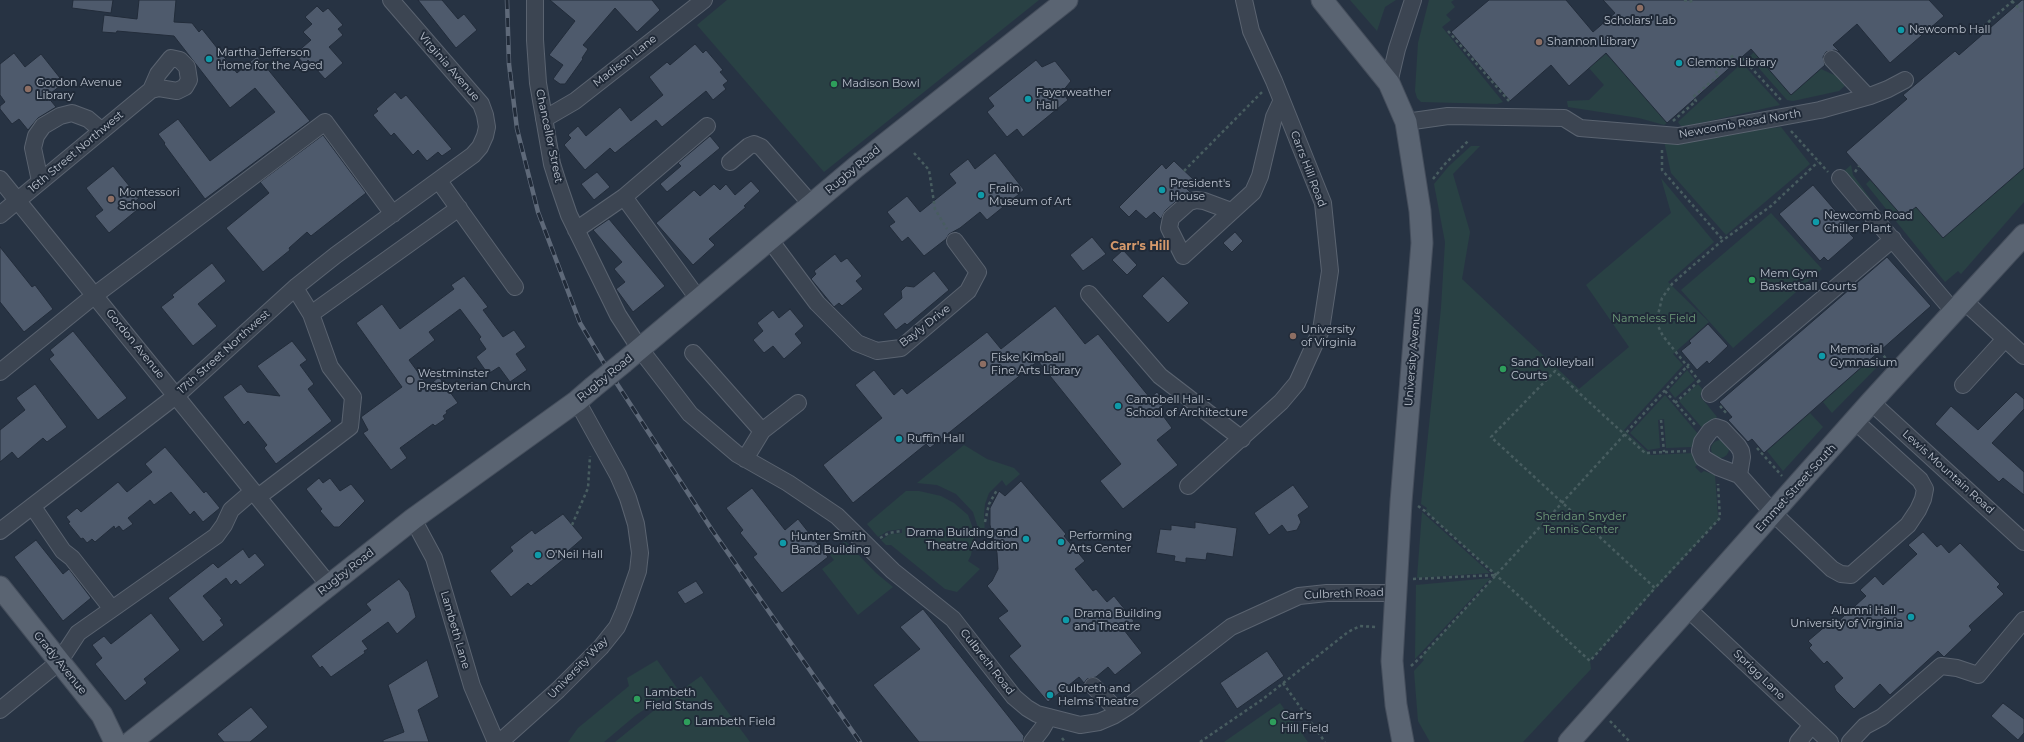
<!DOCTYPE html>
<style>
body{margin:0}
canvas{display:block;background:#273343}
</style>
<canvas width="2024" height="742"></canvas>
<script>
const ctx = document.querySelector('canvas').getContext('2d');
ctx.lineJoin = 'round';
function paint(path, color) {
  ctx.fillStyle = color;
  ctx.fill(path, 'evenodd');
}
function poly(rows) {
  const path = new Path2D();
  for (const r of rows) {
    if (r.length === 3) {
      path.moveTo(r[0] + r[2], r[1]);
      path.arc(r[0], r[1], r[2], 0, 2 * Math.PI);
      continue;
    }
    path.moveTo(r[0], r[1]);
    for (let i = 2; i < r.length; i += 2) path.lineTo(r[i], r[i + 1]);
  }
  return path;
}
function strokePath(path, color, width, dash) {
  ctx.strokeStyle = color;
  ctx.lineWidth = width;
  ctx.lineCap = dash ? 'butt' : 'round';
  ctx.setLineDash(dash || []);
  ctx.stroke(path);
}
function drawText(font, color, halo, rows, align = 'center') {
  ctx.font = font + ' Montserrat,sans-serif';
  ctx.lineWidth = 4;
  ctx.setLineDash([]);
  ctx.textBaseline = 'middle';
  ctx.strokeStyle = halo;
  ctx.fillStyle = color;
  for (const [text, x, y, turn = 0] of rows) {
    ctx.save();
    ctx.translate(x, y);
    ctx.rotate((+turn || 0) * Math.PI / 180);
    ctx.textAlign = isNaN(turn) ? turn : align;
    if (halo) ctx.strokeText(text, 0, 0);
    ctx.fillText(text, 0, 0);
    ctx.restore();
  }
}
const green = poly([
 [727,0,1039,0,824,172,697,25],
 [1350,0,1396,0,1385,7,1377,31],
 [1429,0,1454,0,1451,2,1455,7,1446,15,1451,20,1442,27,1503,102,1497,104,1421,102,1417,98,1415,91,1418,43],
 [1754,52,1791,95,1821,69,1843,79,1847,84,1839,91,1793,101,1787,100,1749,57],
 [1606,54,1618,67,1667,123,1664,125,1639,118,1568,107,1567,101,1589,100,1604,85,1589,68],
 [1742,63,1780,105,1683,127,1680,125,1678,122,1681,119],
 [1781,127,1810,164,1726,235,1671,173,1664,141],
 [1471,146,1480,146,1453,174,1470,232,1462,279,1579,389,1629,347,1586,285,1671,213,1661,178,1714,242,1668,282,1709,322,1673,354,1683,365,1624,430,1651,455,1694,453,1698,464,1695,467,1701,473,1704,471,1715,475,1718,516,1720,518,1590,661,1591,669,1523,742,1430,742,1418,721,1414,671,1424,660,1421,657,1496,575,1425,511,1427,508,1421,504,1441,308,1445,242,1434,184,1449,166],
 [1851,165,1853,175,1888,223,1843,172],
 [2024,168,2024,202,1961,274,1958,271,1945,282,1866,184,1870,180,1903,217,1916,207,1943,238],
 [1771,213,1822,269,1733,348,1681,290],
 [1873,357,1879,365,1832,413,1823,402],
 [1687,370,1695,380,1675,398,1669,390],
 [1698,384,1705,392,1700,396,1717,417,1704,430,1679,401],
 [1665,395,1698,434,1692,447,1666,448,1664,419,1658,420,1660,448,1648,450,1630,433],
 [1810,413,1823,427,1783,471,1767,451],
 [1720,449,9],
 [964,445,987,459,1014,468,1020,474,1006,486,1002,480,989,493,985,504,984,515,985,534,980,534,973,512,956,494,937,485,917,483],
 [906,491,919,491,941,496,954,503,968,515,974,531,974,539,971,555,968,561,980,569,957,592,945,589,891,545,886,545,881,540,890,534,902,533,902,529,888,531,878,537,867,524],
 [1422,512,1490,573,1417,578],
 [845,541,876,573,893,587,858,615,822,569,834,560,830,555],
 [1491,578,1415,659,1416,585],
 [657,660,677,688,636,715,604,742,568,742,578,728,629,686,627,678],
 [701,676,750,742,615,742,657,708],
 [1280,703,1308,742,1224,742]
]);
const building = poly([
 [73,0,113,0,111,13,72,8,73,0],
 [139,0,176,0,174,22,192,23,199,32,202,29,237,73,257,56,310,121,205,199,164,144,165,143,158,134,178,119,210,161,275,112,255,88,230,108,174,36,117,31,116,33,102,32,104,15,137,19,139,0],
 [418,0,442,0,458,19,464,14,477,30,456,48,418,0],
 [550,0,652,0,660,10,637,32,615,8,583,45,588,49,582,58,583,59,565,84,560,84,553,79,563,65,549,55,575,21,550,0],
 [1489,0,1566,0,1593,32,1615,13,1603,0,1929,0,1944,16,1890,63,1857,24,1833,45,1840,52,1834,50,1826,52,1823,57,1825,65,1791,95,1751,49,1667,123,1606,53,1569,86,1551,65,1510,101,1451,32,1489,0],
 [2022,0,2024,0,2024,168,1943,238,1916,207,1903,217,1846,152,1907,99,1903,95,1955,51,1959,55,2022,0],
 [317,6,323,12,328,8,343,25,338,29,343,35,329,47,343,63,325,79,308,60,304,64,295,54,311,40,303,32,312,24,305,17,317,6],
 [695,44,703,53,706,50,723,70,720,72,728,81,723,85,726,89,713,100,706,91,662,127,656,120,615,153,610,148,585,170,564,145,571,138,568,135,578,126,586,136,620,107,631,121,663,95,649,77,667,62,670,65,695,44],
 [14,53,25,67,41,54,64,83,47,96,56,107,38,118,28,130,19,119,12,124,0,109,0,106,5,102,0,95,0,64,14,53],
 [1036,60,1042,67,1055,61,1071,81,1062,92,1068,100,1023,137,1017,129,1007,137,987,112,994,106,988,98,1036,60],
 [395,92,401,99,406,95,452,149,442,156,438,152,427,161,418,150,413,155,394,133,391,136,373,115,378,111,376,109,395,92],
 [323,135,366,193,311,236,307,232,289,248,290,250,263,272,226,228,269,193,260,182,323,135],
 [710,136,720,148,667,192,660,184,681,166,678,163,710,136],
 [995,153,1024,190,987,220,980,212,960,228,949,234,946,239,924,256,908,237,902,242,889,226,895,222,887,212,907,196,920,212,956,183,949,174,968,159,975,169,995,153],
 [1174,161,1194,180,1186,188,1190,192,1183,195,1165,211,1161,219,1154,212,1146,219,1136,210,1129,217,1119,207,1162,164,1166,169,1174,161],
 [113,166,139,198,132,204,137,210,109,233,95,216,103,210,86,188,113,166],
 [597,172,610,187,594,200,581,184,597,172],
 [751,181,760,191,744,206,746,207,709,239,715,245,693,265,656,223,694,190,700,196,714,184,720,190,726,184,735,195,751,181],
 [1813,185,1853,231,1850,234,1854,238,1828,261,1824,257,1820,261,1779,214,1813,185],
 [609,219,665,286,633,312,616,289,625,282,614,269,622,262,593,230,609,219],
 [1235,232,1243,241,1232,252,1223,243,1235,232],
 [1092,237,1106,254,1083,271,1070,255,1092,237],
 [0,247,32,287,35,285,53,309,24,332,0,302,0,247],
 [1123,250,1137,265,1127,275,1112,260,1123,250],
 [835,254,841,262,847,258,862,276,856,281,863,289,842,306,839,303,834,307,811,279,816,274,814,271,835,254],
 [1887,257,1931,306,1764,453,1752,439,1748,442,1728,420,1732,417,1719,402,1887,257],
 [212,263,226,281,198,304,217,326,193,346,161,307,174,297,172,295,212,263],
 [934,271,949,290,907,325,905,323,896,330,883,314,902,298,901,291,906,286,914,287,934,271],
 [464,276,488,307,483,310,503,337,514,330,526,347,516,354,527,370,510,382,499,367,488,374,476,357,486,349,479,339,481,337,460,309,429,332,435,340,409,360,428,386,439,377,458,403,446,411,447,413,443,416,445,419,435,426,433,424,400,448,407,458,391,470,363,433,368,430,361,417,402,387,356,323,382,304,400,329,454,289,451,285,464,276],
 [1163,276,1189,303,1168,323,1142,296,1163,276],
 [1055,306,1085,344,1098,334,1150,398,1157,392,1166,403,1158,409,1172,428,1157,440,1178,465,1123,509,1100,481,1121,464,1038,361,930,448,926,444,853,503,823,465,882,418,855,385,874,370,894,395,902,388,907,394,987,332,1001,349,1055,306],
 [790,309,804,326,795,334,802,343,784,359,773,346,764,353,753,340,763,331,757,323,773,310,779,318,790,309],
 [1708,324,1728,346,1709,364,1707,361,1697,370,1681,351,1691,343,1689,341,1708,324],
 [73,331,127,398,98,420,49,359,54,355,50,350,73,331],
 [292,341,307,360,300,365,314,384,308,389,332,421,276,464,264,448,267,445,248,421,244,425,223,397,241,384,247,392,280,396,257,366,292,341],
 [35,384,67,427,47,442,43,438,18,459,12,452,0,462,0,430,25,410,16,398,35,384],
 [2016,392,2024,399,2024,409,1992,443,2024,472,2024,495,2003,478,1999,482,1935,424,1951,406,1978,430,2016,392],
 [165,447,204,493,206,491,220,508,203,522,194,511,190,515,171,492,154,505,150,500,128,518,133,524,123,531,119,526,115,529,114,526,95,542,92,539,87,543,83,538,81,539,68,523,70,522,66,517,77,508,81,512,118,482,127,492,152,472,145,464,165,447],
 [319,478,323,483,330,478,340,491,351,484,365,501,339,527,334,527,320,511,322,509,306,489,319,478],
 [1021,481,1066,534,1064,536,1085,561,1075,569,1093,591,1096,589,1107,602,1114,596,1134,621,1124,630,1142,653,1115,675,1108,667,1096,677,1087,679,1084,683,1079,677,1048,702,1009,656,1021,646,998,618,1008,611,987,586,992,581,998,569,997,553,990,525,990,508,999,491,1005,496,1021,481],
 [1293,485,1309,507,1298,515,1301,522,1297,530,1287,532,1282,525,1269,535,1254,513,1293,485],
 [752,488,785,530,798,519,828,557,782,593,753,557,757,554,740,533,743,530,726,508,752,488],
 [563,514,583,538,568,551,570,554,531,586,528,583,511,597,490,571,513,551,510,547,532,530,535,534,563,514],
 [1195,522,1237,528,1233,557,1207,553,1206,560,1186,558,1186,563,1174,561,1175,556,1156,553,1160,529,1171,530,1171,525,1195,528,1195,522],
 [1923,532,1937,547,1941,544,1949,553,1960,543,2000,584,1997,587,2004,594,1969,626,1972,630,1944,657,1938,651,1890,695,1880,684,1854,709,1836,691,1834,686,1843,678,1827,661,1824,664,1809,648,1812,645,1808,641,1828,624,1831,622,1834,625,1866,596,1860,590,1875,576,1883,585,1917,554,1908,545,1923,532],
 [36,540,63,574,69,569,91,598,63,621,14,557,36,540],
 [243,549,249,558,255,553,265,565,240,585,236,580,231,585,226,578,203,596,222,619,220,620,224,625,203,642,168,598,213,563,218,568,243,549],
 [399,579,409,592,416,617,397,634,388,622,362,641,368,649,364,651,365,653,331,677,322,666,320,668,311,656,371,610,366,604,399,579],
 [696,581,704,593,685,604,677,592,696,581],
 [923,609,1024,736,1023,742,919,742,873,685,920,649,900,627,923,609],
 [151,613,180,650,144,679,147,683,125,701,95,664,102,658,92,645,104,636,111,644,151,613],
 [1267,651,1284,676,1237,709,1220,683,1267,651],
 [427,660,439,697,418,710,429,742,383,742,383,740,404,732,388,685,427,660],
 [2003,703,2024,719,2024,733,2018,740,1991,716,2003,703],
 [251,707,268,727,250,742,224,742,217,734,251,707]
]);
const path = poly([
 [1684,0,1689,2,1695,0],
 [2012,1,2024,14],
 [1979,30,2014,0],
 [1448,31,1509,101],
 [1742,58,1782,101],
 [1673,121,1696,101,1693,97,1719,75,1715,71,1735,54],
 [1791,131,1828,172],
 [1662,150,1662,170,1723,240],
 [914,153,929,170,935,209,947,229],
 [1184,171,1262,92],
 [1855,172,1859,166],
 [1433,179,1444,165,1468,141],
 [1880,351,1887,360],
 [1700,382,1663,336,1658,326,1658,315,1662,298,1672,284,1683,274,1723,240,1771,206,1818,162],
 [1665,391,1696,426],
 [1675,403,1700,380],
 [1720,406,1727,414],
 [1661,420,1664,452],
 [1757,448,1782,476],
 [1686,451,1645,453,1555,371,1491,437,1655,588,1720,518,1718,484],
 [1418,506,1425,511,1496,575,1590,661,1655,588],
 [985,522,989,504,997,490],
 [572,525,588,488,590,456],
 [880,538,889,533,901,531],
 [1413,579,1496,575],
 [1411,666,1421,657,1689,364],
 [1283,683,1325,742],
 [1610,721,1630,742],
 [1062,738,1065,742],
 [1200,742,1263,699,1348,632,1360,626,1376,627]
]);
const minor = poly([
 [535,0,535,40,538,83,552,164,558,183,569,215,618,315,640,349,690,414,737,454,788,483,837,516,893,571,953,619,1014,697,1027,708,1037,714,1080,725,1099,722,1113,716,1129,706,1231,627,1299,596,1327,593,1395,593],
 [1832,59,1867,96],
 [1389,83,1397,49,1413,0],
 [544,119,575,101,704,0],
 [1406,122,1448,116,1564,118,1580,128,1678,136,1820,110,1870,96,1888,89,1905,80],
 [730,162,749,146,754,144,761,147,812,205],
 [1840,178,1954,312],
 [0,179,329,585],
 [40,181,33,148,36,136,43,126,60,116,72,113,88,119,101,130],
 [439,181,515,287],
 [624,197,699,300],
 [1231,211,1204,201,1196,200,1189,202,1171,218,1169,228,1183,256,1253,192,1260,176,1274,117,1281,102],
 [0,215,151,90,158,74,171,58,180,60,187,67,189,80,185,87,177,91,159,88,151,90],
 [576,230,624,197,707,126],
 [770,240,817,303,857,343,877,351,901,348,968,291,978,272,955,241],
 [1089,294,1160,376,1242,439],
 [1964,301,2024,356],
 [311,314,459,208],
 [693,353,762,431],
 [0,372,95,295,325,122,393,214],
 [1963,385,2005,339],
 [1710,394,1893,239],
 [1871,402,2024,542],
 [745,459,762,431,798,403],
 [1739,475,1718,467,1703,458,1700,451,1702,442,1710,431,1716,427,1722,429,1738,446,1741,451,1742,457,1739,475,1773,513,1832,569,1841,574,1851,575,1908,525,1918,510,1923,499,1925,489,1920,480,1855,421],
 [1188,486,1281,402,1297,383,1321,330,1330,271,1323,203,1274,81,1251,31,1244,0],
 [258,497,350,427,353,397,330,367,311,314,295,288],
 [33,507,63,551,72,558,112,609],
 [413,519,434,558,472,686,496,742],
 [0,531,177,395,297,286,336,255,473,155,480,147,485,136,487,127,485,115,481,104,391,0],
 [1688,609,1830,742],
 [1093,686,1119,712],
 [0,710,59,662,78,633,216,536,224,525,231,510,253,491],
 [500,742,558,690,601,647,617,627,624,611,638,571,640,553,636,524,628,498,618,475,577,401],
 [1032,742,1042,729,1049,717],
 [1798,742,1812,725],
 [1850,742,1865,726,1882,717,1941,666,1957,668,1978,675,2024,620]
]);
const major = poly([
 [1322,0,1389,83,1406,122,1420,211,1422,243,1401,502,1392,661,1396,705,1403,742],
 [624,362,856,167,1067,0],
 [0,587,102,715,115,742],
 [131,742,413,519,577,401,592,388],
 [1569,742,1871,402,2024,235]
]);
const rail = poly([
 [507,0,509,64,517,129,538,212,580,323,610,373,712,530,860,742]
]);
const majorBridge = poly([
 [592,388,624,362]
]);
const markers = [
 [1640,8,4,"#8d6e63"],
 [1901,30,4,"#0f9aa8"],
 [1539,42,4,"#8d6e63"],
 [209,59,4,"#0f9aa8"],
 [1679,63,4,"#0f9aa8"],
 [834,84,4,"#2e9e5b"],
 [28,89,4,"#8d6e63"],
 [1028,99,4,"#0f9aa8"],
 [1162,190,4,"#0f9aa8"],
 [981,195,4,"#0f9aa8"],
 [111,199,4,"#8d6e63"],
 [1816,222,4,"#0f9aa8"],
 [1752,280,4,"#2e9e5b"],
 [1293,336,4,"#8d6e63"],
 [1822,356,4,"#0f9aa8"],
 [983,364,4,"#8d6e63"],
 [1503,369,4,"#2e9e5b"],
 [410,380,4,"#6b7280"],
 [1118,406,4,"#0f9aa8"],
 [899,439,4,"#0f9aa8"],
 [1026,539,4,"#0f9aa8"],
 [1061,542,4,"#0f9aa8"],
 [783,543,4,"#0f9aa8"],
 [538,555,4,"#0f9aa8"],
 [1911,617,4,"#0f9aa8"],
 [1066,620,4,"#0f9aa8"],
 [1050,695,4,"#0f9aa8"],
 [637,699,4,"#2e9e5b"],
 [687,722,4,"#2e9e5b"],
 [1273,722,4,"#2e9e5b"]
];
const poiNames = [
 ["Scholars' Lab",1640,21,"center"],
 ["Newcomb Hall",1909,30],
 ["Shannon Library",1547,42],
 ["Martha Jefferson",217,53],
 ["Home for the Aged",217,66],
 ["Clemons Library",1687,63],
 ["Gordon Avenue",36,83],
 ["Library",36,96],
 ["Madison Bowl",842,84],
 ["Fayerweather",1036,93],
 ["Hall",1036,106],
 ["President's",1170,184],
 ["House",1170,197],
 ["Fralin",989,189],
 ["Museum of Art",989,202],
 ["Montessori",119,193],
 ["School",119,206],
 ["Newcomb Road",1824,216],
 ["Chiller Plant",1824,229],
 ["Mem Gym",1760,274],
 ["Basketball Courts",1760,287],
 ["University",1301,330],
 ["of Virginia",1301,343],
 ["Memorial",1830,350],
 ["Gymnasium",1830,363],
 ["Fiske Kimball",991,358],
 ["Fine Arts Library",991,371],
 ["Sand Volleyball",1511,363],
 ["Courts",1511,376],
 ["Westminster",418,374],
 ["Presbyterian Church",418,387],
 ["Campbell Hall -",1126,400],
 ["School of Architecture",1126,413],
 ["Ruffin Hall",907,439],
 ["Drama Building and",1018,533,"right"],
 ["Theatre Addition",1018,546,"right"],
 ["Performing",1069,536],
 ["Arts Center",1069,549],
 ["Hunter Smith",791,537],
 ["Band Building",791,550],
 ["O'Neil Hall",546,555],
 ["Alumni Hall -",1903,611,"right"],
 ["University of Virginia",1903,624,"right"],
 ["Drama Building",1074,614],
 ["and Theatre",1074,627],
 ["Culbreth and",1058,689],
 ["Helms Theatre",1058,702],
 ["Lambeth",645,693],
 ["Field Stands",645,706],
 ["Carr's",1281,716],
 ["Hill Field",1281,729],
 ["Lambeth Field",695,722]
];
const streetNames = [
 ["Madison Lane",625,61,-38],
 ["Virginia Avenue",449,67,49],
 ["Newcomb Road North",1740,124,-10],
 ["Chancellor Street",549,136,78],
 ["16th Street Northwest",76,152,-40],
 ["Carrs Hill Road",1308,169,69],
 ["Rugby Road",853,170,-40],
 ["Bayly Drive",925,326,-38],
 ["Gordon Avenue",135,344,51],
 ["17th Street Northwest",224,352,-42],
 ["University Avenue",1413,357,-85],
 ["Rugby Road",605,378,-39],
 ["Lewis Mountain Road",1948,472,42],
 ["Emmet Street South",1796,488,-48],
 ["Rugby Road",346,572,-38],
 ["Culbreth Road",1344,594,-2],
 ["Lambeth Lane",455,630,74],
 ["Culbreth Road",987,662,52],
 ["Grady Avenue",60,663,51],
 ["University Way",578,668,-46],
 ["Sprigg Lane",1759,675,44]
];
const parkNames = [
 ["Nameless Field",1654,319],
 ["Sheridan Snyder",1581,517],
 ["Tennis Center",1581,530]
];
const neighbourhoodNames = [
 ["Carr's Hill",1140,246]
];
paint(green, '#294144');
paint(building, '#4e5a6c');
strokePath(building, '#222c3a', 1);
strokePath(minor, '#5a6370', 18);
strokePath(major, '#454e5c', 23);
strokePath(path, '#485d60', 2.5, [3, 3]);
strokePath(minor, '#3c4552', 16);
strokePath(major, '#5a6472', 21);
strokePath(rail, '#5e6979', 4.5);
strokePath(rail, '#202a38', 3, [9]);
strokePath(majorBridge, '#454e5c', 23, []);
strokePath(majorBridge, '#5a6472', 21);
for (const [x, y, r, color] of markers) {
  const dot = new Path2D();
  dot.arc(x, y, r, 0, 2 * Math.PI);
  ctx.fillStyle = color;
  ctx.fill(dot);
  strokePath(dot, '#202a38', 1.5);
}
drawText('11px', '#b9c0cc', '#202a38', poiNames, 'left');
drawText('11px', '#b9c0cc', '#202a38', streetNames);
drawText('11px', '#709d7b', '#202a38', parkNames);
drawText('bold 12px', '#d5996b', '#202a38', neighbourhoodNames);
</script>
